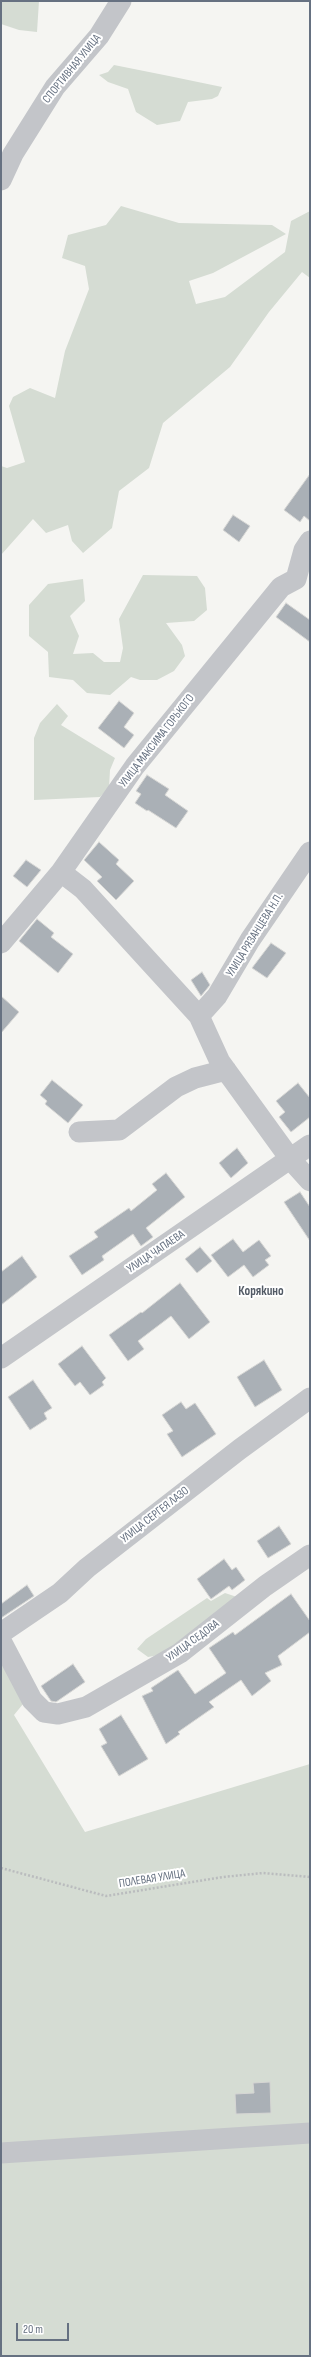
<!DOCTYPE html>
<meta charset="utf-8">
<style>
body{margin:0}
#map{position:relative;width:311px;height:2357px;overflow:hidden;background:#f5f5f2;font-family:"Sofia Sans Condensed",sans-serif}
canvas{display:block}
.frame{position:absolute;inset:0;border:2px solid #667181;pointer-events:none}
.scale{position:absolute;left:16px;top:2323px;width:53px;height:18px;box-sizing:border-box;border:2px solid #667181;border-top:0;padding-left:5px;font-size:12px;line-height:14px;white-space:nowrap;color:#667181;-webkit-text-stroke:3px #fff;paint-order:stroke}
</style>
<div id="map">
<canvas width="311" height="2357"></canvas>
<div class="frame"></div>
<div class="scale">20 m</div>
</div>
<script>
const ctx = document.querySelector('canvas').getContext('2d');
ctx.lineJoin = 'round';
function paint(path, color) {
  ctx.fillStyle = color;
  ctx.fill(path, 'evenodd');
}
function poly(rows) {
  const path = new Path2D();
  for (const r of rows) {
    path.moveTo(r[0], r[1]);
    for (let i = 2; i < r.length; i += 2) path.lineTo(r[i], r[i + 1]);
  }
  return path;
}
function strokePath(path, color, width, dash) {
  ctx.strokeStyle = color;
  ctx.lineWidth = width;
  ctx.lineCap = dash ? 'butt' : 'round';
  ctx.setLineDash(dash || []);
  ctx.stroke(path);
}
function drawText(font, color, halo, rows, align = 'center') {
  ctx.font = font + ' "Sofia Sans Condensed",sans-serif';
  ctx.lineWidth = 4;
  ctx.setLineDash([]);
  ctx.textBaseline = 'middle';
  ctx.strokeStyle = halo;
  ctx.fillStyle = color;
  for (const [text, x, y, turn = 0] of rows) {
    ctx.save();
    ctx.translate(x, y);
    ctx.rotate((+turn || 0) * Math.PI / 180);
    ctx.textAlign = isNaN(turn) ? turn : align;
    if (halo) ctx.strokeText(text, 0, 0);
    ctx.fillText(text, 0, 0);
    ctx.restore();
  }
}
const green = poly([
 [1,1,39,1,37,32,19,30,1,24],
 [114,65,169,76,222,87,218,96,212,99,188,102,180,121,157,125,136,112,128,89,108,82,99,75,108,72],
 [121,206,179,223,272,225,286,234,213,273,189,281,196,304,225,297,285,252,291,221,310,211,310,278,302,272,269,312,230,367,163,423,149,468,119,491,112,528,83,553,72,541,68,525,46,533,33,519,1,555,1,466,7,468,25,462,9,406,13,397,30,388,55,398,65,351,89,289,85,266,62,258,68,235,106,225],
 [143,575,197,576,205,588,207,610,194,621,166,623,182,645,185,656,174,671,157,680,140,680,131,677,110,695,87,693,73,680,49,677,48,652,29,636,29,605,48,584,83,579,85,601,70,616,79,636,73,654,93,653,104,662,120,662,123,648,119,619],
 [57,704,68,716,61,725,115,758,110,770,109,788,100,797,34,800,34,738,40,723],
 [225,1593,237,1597,175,1652,148,1657,137,1649,146,1639,207,1598,211,1601],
 [1,1662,23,1704,14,1715,85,1832,310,1764,310,2356,1,2356]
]);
const building = poly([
 [310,474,310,521,304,516,300,522,284,510,310,474],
 [233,515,250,526,239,542,223,530,233,515],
 [286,603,310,620,310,642,276,617,286,603],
 [119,701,134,713,124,727,134,735,124,748,98,728,119,701],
 [147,775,169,789,165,795,188,811,176,828,148,810,147,811,135,803,141,794,136,791,147,775],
 [99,842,119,860,116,864,134,881,116,900,97,881,102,877,84,860,99,842],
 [26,860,41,870,27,887,13,876,26,860],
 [37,919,54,933,51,937,73,954,58,973,19,941,37,919],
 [271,943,286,953,267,978,252,968,271,943],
 [202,972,210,985,201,996,191,980,202,972],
 [1,996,19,1012,1,1033,1,996],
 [52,1080,83,1105,68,1123,45,1104,47,1101,40,1095,52,1080],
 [298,1083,310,1098,310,1117,291,1132,279,1117,285,1112,276,1101,298,1083],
 [237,1148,248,1163,231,1178,219,1163,237,1148],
 [166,1173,185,1197,146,1228,153,1237,141,1246,133,1234,102,1256,104,1260,82,1275,69,1256,98,1237,94,1232,129,1208,131,1211,157,1190,152,1184,166,1173],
 [300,1192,310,1207,310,1241,284,1202,300,1192],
 [233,1239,243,1252,259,1240,271,1256,265,1260,269,1265,253,1277,244,1265,228,1277,211,1255,233,1239],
 [200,1247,212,1261,197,1273,185,1259,200,1247],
 [22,1256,37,1277,1,1305,1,1272,22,1256],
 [180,1283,210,1322,189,1339,171,1316,138,1341,144,1349,128,1361,109,1335,141,1312,142,1313,180,1283],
 [82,1346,106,1378,102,1382,104,1385,90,1395,80,1382,75,1386,58,1364,82,1346],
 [264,1360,282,1390,255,1407,237,1377,264,1360],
 [33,1380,52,1408,44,1413,47,1419,30,1430,8,1397,33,1380],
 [181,1402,186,1409,195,1403,216,1434,182,1457,167,1434,173,1431,162,1415,181,1402],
 [279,1526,291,1544,268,1558,257,1541,279,1526],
 [224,1559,232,1570,236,1567,245,1580,232,1590,229,1586,211,1599,197,1579,224,1559],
 [27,1585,34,1596,1,1618,1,1604,27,1585],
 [291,1594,310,1621,310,1632,278,1656,282,1665,265,1673,271,1681,252,1696,241,1680,209,1702,214,1707,178,1732,180,1734,166,1744,142,1696,153,1691,151,1688,178,1670,195,1694,226,1673,209,1648,233,1632,235,1635,291,1594],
 [73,1664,85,1682,56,1702,51,1701,41,1686,73,1664],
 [121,1715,148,1759,119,1776,101,1746,107,1743,99,1729,121,1715],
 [270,2082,271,2113,236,2114,235,2094,254,2093,253,2083,270,2082]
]);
const path = poly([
 [1,1868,106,1896,223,1877,263,1873,310,1877]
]);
const minor = poly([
 [1,180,13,154,55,87,99,36,121,1],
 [61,872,83,889,199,1016,220,1062,291,1160,310,1181],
 [1,943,61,872,135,766,281,587,296,579,304,550,310,541],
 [199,1016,217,996,250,940,310,852],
 [79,1132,119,1130,176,1087,195,1078,226,1070],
 [1,1358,310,1145],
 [1,1633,60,1593,87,1568,240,1449,310,1398],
 [1,1641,32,1700,44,1712,58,1714,86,1707,180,1653,265,1586,310,1555],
 [1,2153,310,2133]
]);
const streetNames = [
 ["СПОРТИВНАЯ УЛИЦА",72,69,-51],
 ["УЛИЦА МАКСИМА ГОРЬКОГО",157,741,-52],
 ["УЛИЦА РЯЗАНЦЕВА Н.П.",255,935,-58],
 ["УЛИЦА ЧАПАЕВА",156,1252,-34],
 ["УЛИЦА СЕРГЕЯ ЛАЗО",155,1515,-38],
 ["УЛИЦА СЕДОВА",193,1641,-36],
 ["ПОЛЕВАЯ УЛИЦА",152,1879,-9]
];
const neighbourhoodNames = [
 ["Корякино",261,1292]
];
paint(green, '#d5dcd3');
paint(building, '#aab0b6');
strokePath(building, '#d6d6d4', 1);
strokePath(path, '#babcbe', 2.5, [2, 2]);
strokePath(minor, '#c3c5c9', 21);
drawText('12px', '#667181', '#fff', streetNames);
drawText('bold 13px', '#535b66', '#fff', neighbourhoodNames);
</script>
